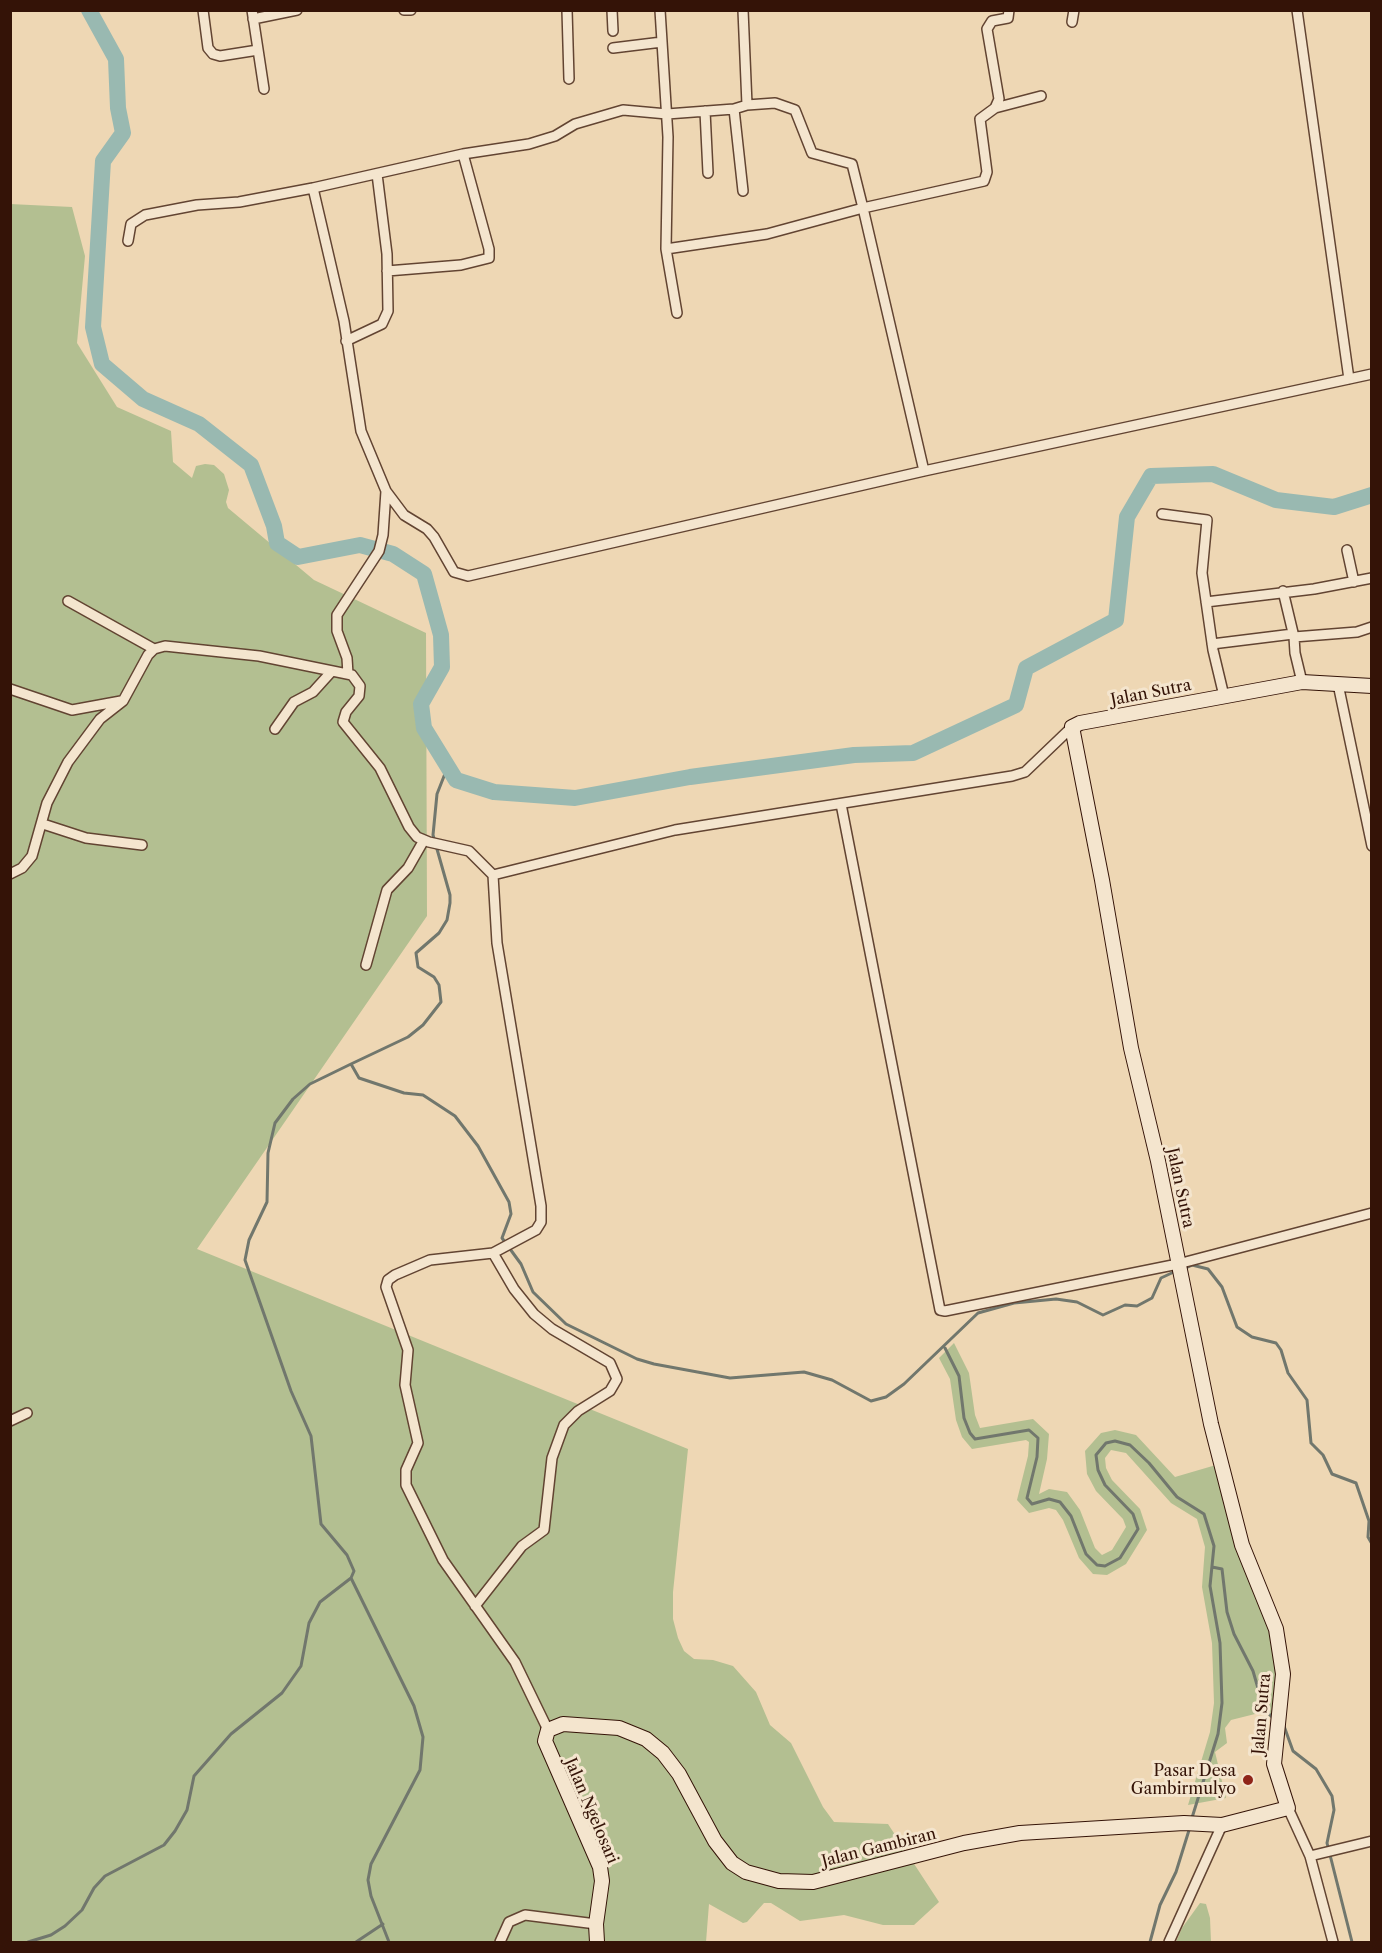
<!DOCTYPE html>
<style>
body{margin:0}
#map{position:relative;width:1382px;height:1953px;overflow:hidden;background:#eed7b4;font-family:"Libre Caslon Text",serif}
canvas{display:block}
.frame{position:absolute;inset:0;border:12px solid #341307;pointer-events:none}
</style>
<div id="map">
<canvas width="1382" height="1953"></canvas>
<div class="frame"></div>
</div>
<script>
const context = document.querySelector('canvas').getContext('2d');
context.lineJoin = 'round';
function paint(path, color) {
  context.fillStyle = color;
  context.fill(path, 'evenodd');
}
function shape(rows) {
  const path = new Path2D();
  for (const r of rows) {
    path.moveTo(r[0], r[1]);
    for (let i = 2; i < r.length; i += 2) path.lineTo(r[i], r[i + 1]);
  }
  return path;
}
function strokePath(path, color, width, dash) {
  context.strokeStyle = color;
  context.lineWidth = width;
  context.lineCap = dash ? 'butt' : 'round';
  context.setLineDash(dash || []);
  context.stroke(path);
}
function label(font, color, halo, rows, align = 'center') {
  context.font = font + ' "Libre Caslon Text",serif';
  context.lineWidth = 6;
  context.setLineDash([]);
  context.textBaseline = 'middle';
  context.strokeStyle = halo;
  context.fillStyle = color;
  for (const [text, x, y, turn = 0] of rows) {
    context.save();
    context.translate(x, y);
    context.rotate((+turn || 0) * Math.PI / 180);
    context.textAlign = isNaN(turn) ? turn : align;
    if (halo) context.strokeText(text, 0, 0);
    context.fillText(text, 0, 0);
    context.restore();
  }
}
paint(shape([
 [10,204,72,207,85,256,77,343,117,407,171,431,173,462,192,478,196,466,205,464,214,465,224,474,229,490,226,502,228,508,314,580,426,633,427,916,197,1249,688,1449,673,1592,673,1619,678,1638,684,1651,694,1659,713,1660,733,1666,756,1692,770,1725,791,1743,823,1807,834,1822,888,1824,939,1902,914,1925,883,1925,844,1915,800,1921,771,1903,764,1903,747,1922,743,1923,709,1904,706,1942,11,1942],
 [954,1343,969,1373,975,1415,980,1428,1033,1419,1049,1434,1047,1459,1039,1494,1049,1489,1067,1492,1080,1510,1095,1548,1102,1555,1112,1550,1126,1527,1123,1519,1096,1491,1087,1474,1085,1451,1101,1433,1115,1430,1136,1435,1175,1477,1216,1465,1268,1617,1279,1674,1275,1714,1255,1714,1231,1720,1225,1728,1227,1743,1215,1752,1226,1798,1188,1805,1210,1732,1214,1703,1212,1643,1202,1587,1205,1547,1197,1519,1171,1503,1126,1453,1111,1450,1105,1458,1106,1468,1112,1480,1140,1509,1147,1530,1126,1564,1107,1575,1093,1574,1079,1558,1063,1520,1056,1510,1049,1508,1029,1513,1017,1500,1028,1456,1029,1442,1026,1440,972,1449,962,1437,956,1420,950,1379,939,1358],
 [1200,1903,1206,1904,1210,1918,1211,1942,1176,1942,1182,1928]
]), '#b3bf91');
strokePath(shape([
 [448,766,437,794,433,835,450,895,450,903,447,920,439,933,416,953,418,967,434,977,439,985,441,1002,423,1025,408,1037,351,1064,359,1078,404,1093,423,1095,455,1116,478,1146,509,1202,511,1214,502,1238,521,1264,533,1292,566,1324,637,1359,654,1364,730,1378,804,1372,832,1380,871,1401,886,1397,904,1384,978,1313,1014,1303,1056,1299,1077,1302,1103,1315,1125,1305,1137,1306,1152,1298,1161,1278,1176,1271],
 [1185,1268,1192,1265,1208,1269,1222,1287,1237,1327,1252,1337,1276,1343,1281,1350,1288,1373,1307,1400,1311,1443,1323,1455,1332,1474,1356,1483,1369,1521,1368,1537,1372,1544],
 [945,1348,959,1376,964,1418,970,1433,975,1439,1029,1430,1038,1438,1037,1457,1027,1498,1032,1504,1049,1499,1060,1502,1071,1516,1086,1554,1097,1565,1105,1566,1120,1558,1138,1529,1133,1514,1105,1485,1098,1470,1096,1455,1106,1443,1115,1441,1130,1445,1149,1463,1177,1497,1204,1514,1214,1546,1210,1586,1220,1643,1222,1703,1218,1734,1191,1821],
 [1212,1567,1222,1569,1227,1612,1234,1634,1253,1671,1264,1709,1274,1719],
 [351,1578,414,1706,423,1737,420,1770,371,1864,368,1880,371,1896,389,1942],
 [1284,1726,1293,1751,1316,1769,1332,1796,1334,1810,1327,1843,1352,1942],
 [28,1942,51,1935,65,1926,82,1910,94,1888,105,1876,164,1845,175,1831,187,1810,194,1776,231,1734,282,1693,301,1666,309,1623,320,1602,351,1578,354,1571,347,1555,321,1524,311,1436,291,1391,245,1260,249,1240,267,1202,268,1153,275,1123,293,1099,310,1084,351,1064],
 [356,1942,383,1924],
 [1150,1942,1160,1905,1176,1872,1190,1827]
]), '#71776d', 3);
strokePath(shape([
 [89,10,116,59,118,108,123,133,103,161,93,327,102,364,143,399,199,424,251,465,274,526,277,543,298,557,360,545,393,554,424,574,441,635,442,667,421,704,424,728,456,780,494,792,575,798,690,777,854,755,913,753,1016,705,1026,668,1116,620,1127,517,1151,476,1213,474,1276,500,1334,507,1372,495]
]), '#99b9b1', 16);
const street = shape([
 [203,10,208,48,213,54,220,56,258,50],
 [252,10,264,89],
 [404,10,411,10],
 [567,10,569,79],
 [612,10,613,31],
 [660,10,668,137,666,249,767,234,863,208,924,471],
 [743,10,747,105],
 [1297,10,1349,379],
 [253,19,297,10],
 [1072,22,1074,10],
 [613,48,662,42],
 [995,108,1041,96],
 [734,109,743,191],
 [705,111,708,173],
 [313,188,463,154,529,144,555,136,575,124,623,110,667,114,734,109,747,105,775,103,795,110,812,153,852,164,863,208,984,181,987,172,980,119,995,108,999,99,987,29,992,21,1008,18,1009,10],
 [128,241,131,224,145,215,197,205,239,202,313,188,344,321,361,431,386,491,383,535,379,551,337,615,337,631,347,658,348,674],
 [666,249,677,313],
 [387,271,461,265,489,258,489,249,463,154],
 [346,341,382,324,388,311,387,254,377,174],
 [386,491,404,515,427,529,434,537,454,572,468,576,924,471,1372,374],
 [1162,514,1207,520,1202,573,1213,650,1224,696],
 [1347,550,1354,582],
 [1283,591,1294,637],
 [68,601,154,649],
 [1206,602,1314,589,1372,578],
 [1212,644,1293,634],
 [1302,682,1295,653,1294,637,1357,632,1372,627],
 [1338,684,1372,846],
 [10,689,72,710,121,701],
 [275,729,294,702,313,692,332,671],
 [841,804,940,1310,945,1311,1178,1264,1372,1213],
 [43,824,86,838,142,845],
 [10,874,22,868,32,856,47,803,68,762,100,719,123,701,148,655,154,649,165,646,259,656,352,675,360,686,359,696,346,712,343,722,380,768,409,827,417,837,429,842,469,851,493,875,675,830,1012,776,1025,772,1072,727],
 [493,875,497,943,541,1206,541,1222,536,1230,493,1253,430,1260,395,1275,388,1280,386,1287,408,1350,405,1385,418,1443,406,1470,406,1485,443,1560,515,1662,548,1730],
 [366,965,387,890,408,868,424,840],
 [10,1421,27,1413],
 [475,1606,522,1546,544,1530,552,1458,564,1425,578,1411,610,1391,617,1379,610,1363,552,1329,534,1314,514,1289,493,1253],
 [1288,1808,1310,1856,1333,1942],
 [1310,1856,1372,1841],
 [500,1942,509,1922,525,1915,596,1924],
 [1169,1942,1222,1825]
]);
const secondary = shape([
 [597,1942,596,1924,602,1881,600,1867,545,1741,548,1730,563,1724,619,1728,646,1739,663,1753,679,1774,715,1841,732,1863,746,1872,779,1881,813,1882,964,1843,1020,1833,1184,1823,1222,1825,1288,1808,1274,1764,1283,1674,1276,1629,1242,1545,1211,1424,1158,1161,1131,1048,1102,880,1072,727,1080,723,1302,682,1372,686]
]);
strokePath(street, '#624432', 12);
strokePath(secondary, '#341307', 16);
strokePath(street, '#f4e5ce', 9);
strokePath(secondary, '#f4e5ce', 14);
for (const [x, y, r, color] of [
 [1248,1780,6,"#8f2418"]
]) {
  const dot = new Path2D();
  dot.arc(x, y, r, 0, 2 * Math.PI);
  context.fillStyle = color;
  context.fill(dot);
  strokePath(dot, '#f4e5ce', 2);
}
label('16px', '#341307', '#f4e5ce', [
 ["Jalan Sutra",1151,693,-11],
 ["Jalan Sutra",1180,1188,78],
 ["Jalan Sutra",1262,1714,-85],
 ["Jalan Ngelosari",591,1811,67],
 ["Jalan Gambiran",879,1848,-14]
]);
label('16px', '#341307', '#f4e5ce', [
 ["Pasar Desa",1236,1771],
 ["Gambirmulyo",1236,1789]
], 'right');
</script>
